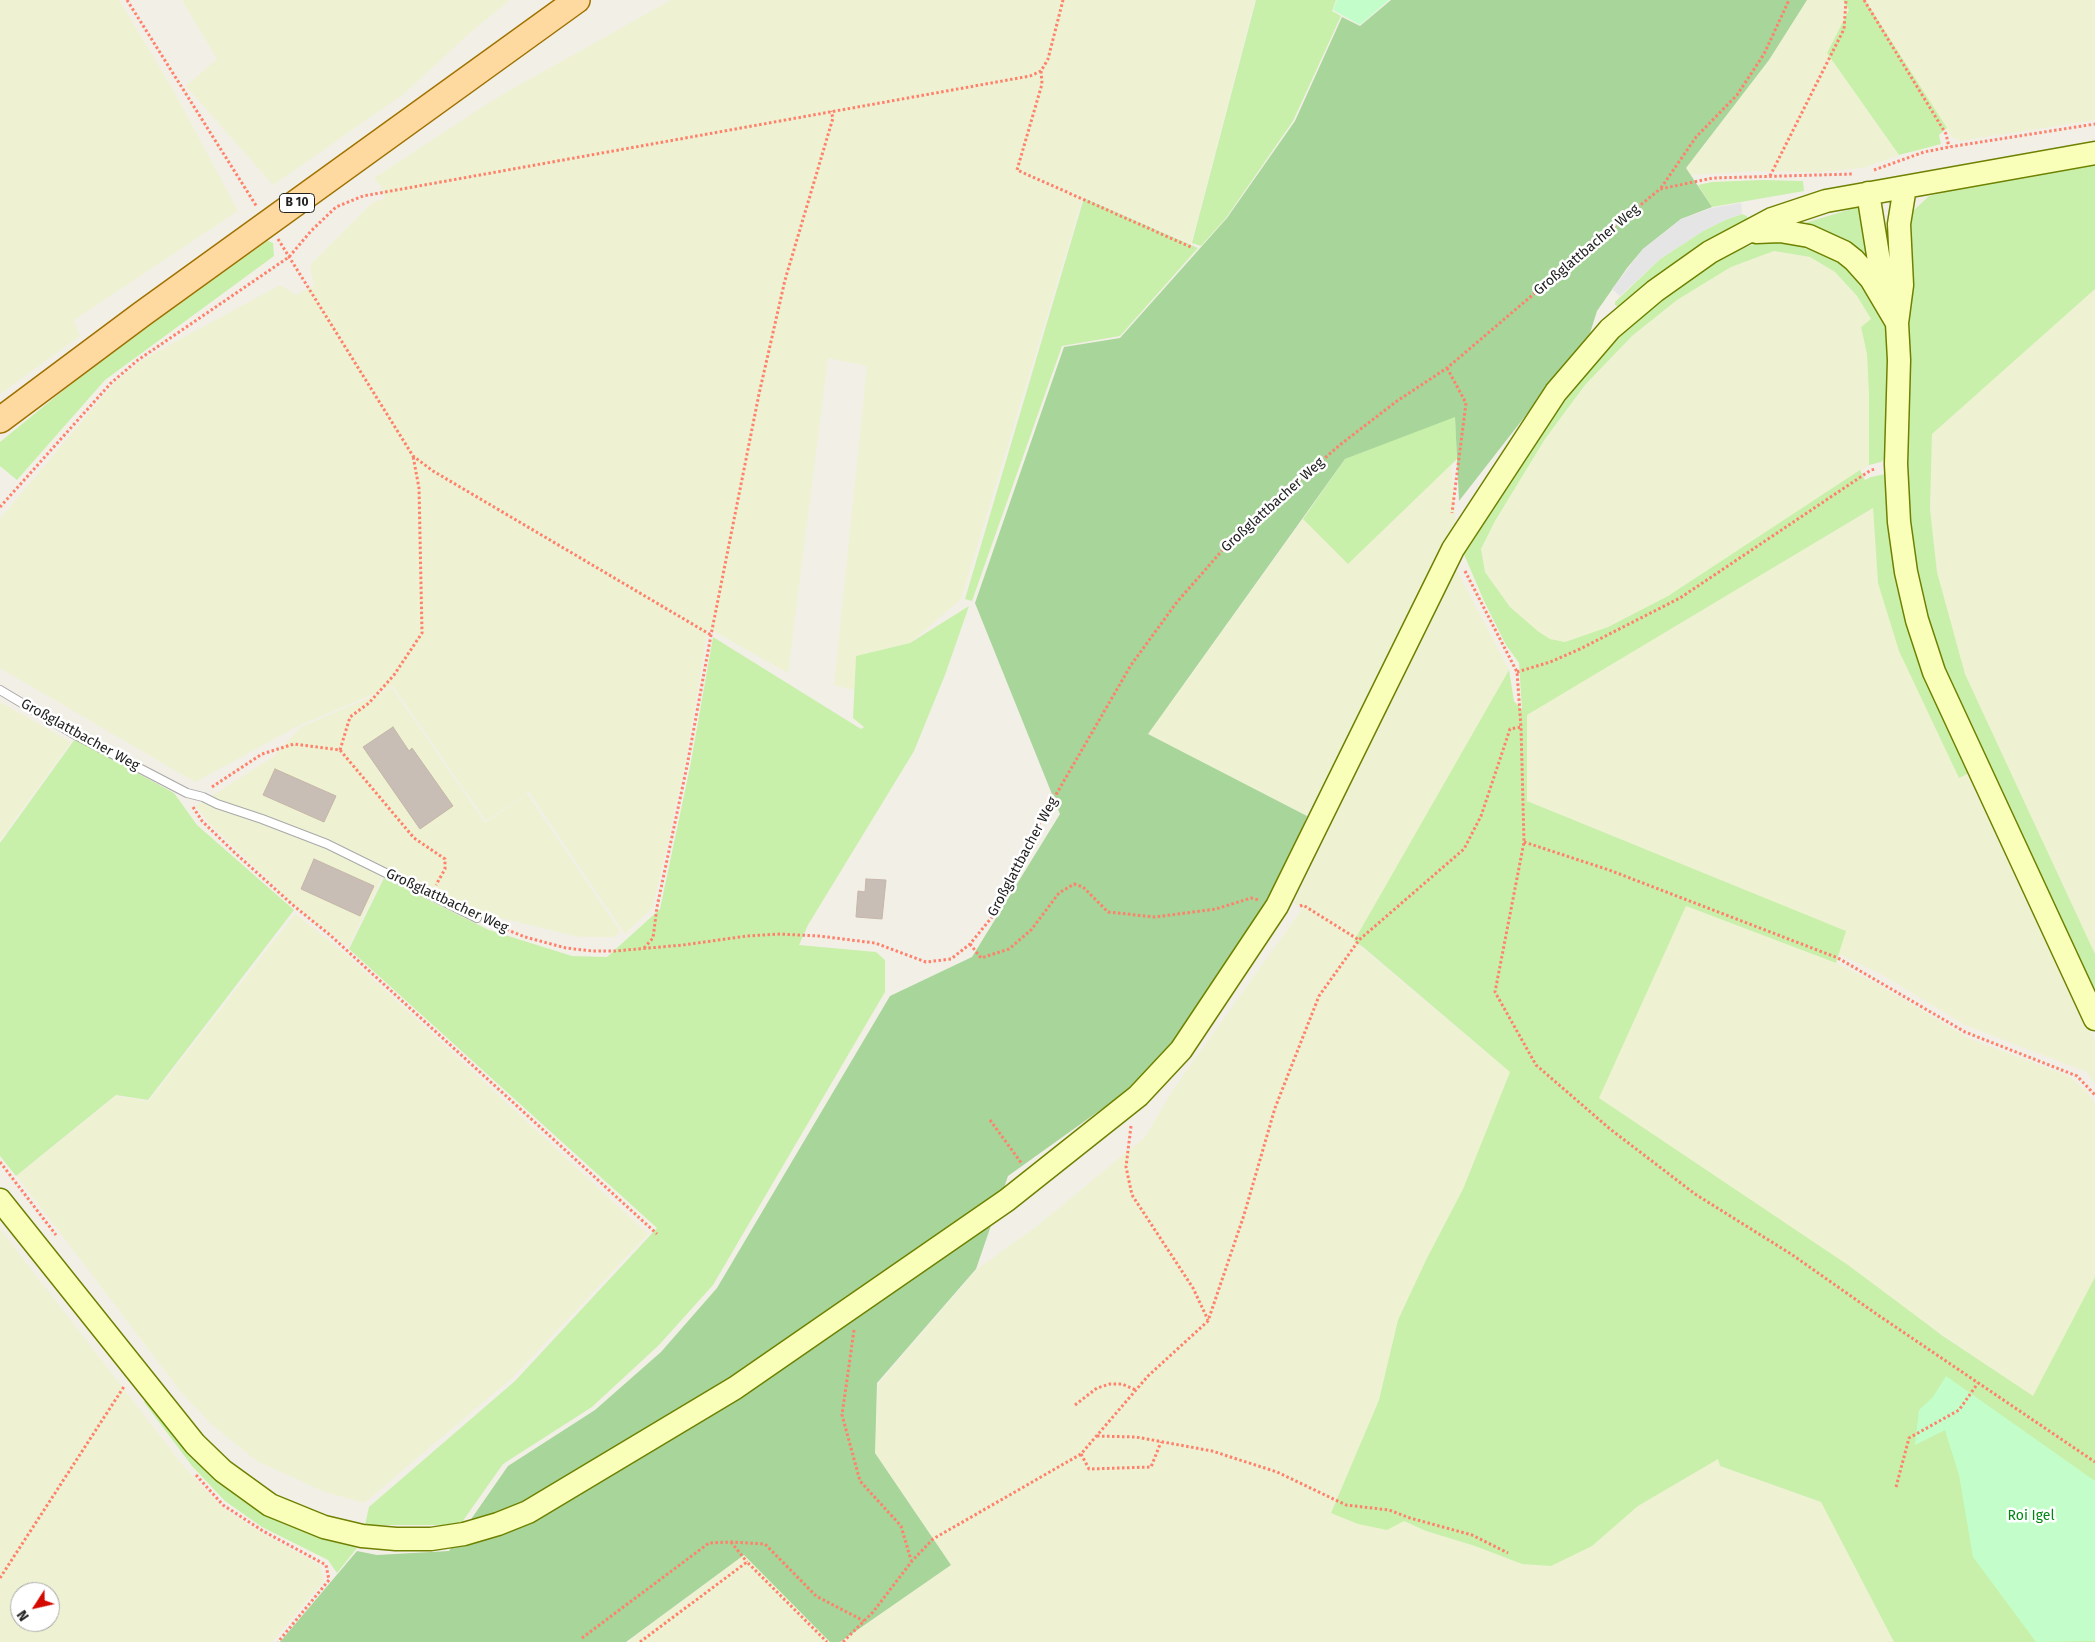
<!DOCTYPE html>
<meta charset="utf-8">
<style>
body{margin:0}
#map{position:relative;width:2095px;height:1642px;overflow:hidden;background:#f2efe7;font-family:"Fira Sans",sans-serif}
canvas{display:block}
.north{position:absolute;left:10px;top:1582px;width:50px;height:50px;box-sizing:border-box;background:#fff;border:1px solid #a6a6a6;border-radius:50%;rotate:235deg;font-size:14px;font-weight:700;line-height:20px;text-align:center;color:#212121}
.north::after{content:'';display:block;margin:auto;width:18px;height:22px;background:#d30900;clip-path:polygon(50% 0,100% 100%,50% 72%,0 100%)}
</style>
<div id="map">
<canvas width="2095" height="1642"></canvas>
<div class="north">N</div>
</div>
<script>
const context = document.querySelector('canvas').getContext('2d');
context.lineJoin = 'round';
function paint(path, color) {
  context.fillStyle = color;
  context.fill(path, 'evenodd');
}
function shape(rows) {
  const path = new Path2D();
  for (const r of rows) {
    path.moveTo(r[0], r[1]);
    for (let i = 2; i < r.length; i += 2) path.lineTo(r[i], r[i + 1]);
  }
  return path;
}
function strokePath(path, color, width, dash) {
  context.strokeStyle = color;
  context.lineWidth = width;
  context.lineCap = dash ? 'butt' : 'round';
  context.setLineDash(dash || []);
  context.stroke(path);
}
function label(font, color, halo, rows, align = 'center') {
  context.font = font + ' "Fira Sans",sans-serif';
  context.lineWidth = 5;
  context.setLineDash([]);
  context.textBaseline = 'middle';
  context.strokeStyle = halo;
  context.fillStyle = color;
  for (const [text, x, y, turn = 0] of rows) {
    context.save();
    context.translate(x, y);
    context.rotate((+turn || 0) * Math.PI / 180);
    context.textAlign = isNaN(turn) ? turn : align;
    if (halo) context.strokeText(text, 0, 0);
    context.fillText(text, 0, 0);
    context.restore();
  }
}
paint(shape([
 [0,0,119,0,171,86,238,211,74,320,80,336,0,394],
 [182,0,510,0,472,31,405,93,273,185,186,86,217,59],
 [671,0,1255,0,1191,244,1083,197,961,599,910,643,856,656,854,690,834,685,867,366,828,358,788,673,708,628,685,765,653,907,625,934,529,792,486,821,393,686,300,725,195,782,0,668,0,519,114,383,142,360,280,285,296,295,314,286,310,265,373,202,385,199,381,186,374,178,498,97],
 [1807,0,1843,0,1849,10,1827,53,1899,155,1863,168,1818,172,1754,171,1691,175,1686,168,1769,60],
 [1865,0,2095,0,2095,120,1960,141,1952,137],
 [1774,251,1810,257,1835,272,1857,296,1871,319,1861,328,1867,354,1869,395,1869,465,1668,596,1608,627,1565,642,1550,639,1539,632,1510,607,1485,572,1481,549,1495,520,1545,439,1585,385,1632,336,1677,300,1731,267],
 [2095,289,2095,954,1965,674,1937,572,1930,509,1932,434],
 [1451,465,1456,526,1307,816,1148,734,1303,519,1348,564],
 [1873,508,1878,583,1959,778,1969,773,2095,1041,2095,1085,2087,1072,1965,1025,1879,973,1839,954,1845,931,1527,801,1526,715],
 [1455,567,1509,670,1354,941,1510,1072,1463,1189,1426,1260,1398,1320,1379,1400,1331,1513,1404,1521,1426,1531,1475,1546,1522,1564,1592,1546,1638,1506,1718,1458,1720,1466,1821,1502,1894,1642,840,1642,951,1565,875,1453,878,1384,977,1269,1037,1226,1145,1137,1173,1090,1302,909,1294,902],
 [392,688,485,823,527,794,620,931,615,937,579,937,436,902,383,875,348,947,294,905,209,823,196,806,273,757,301,727],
 [0,702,71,742,0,840],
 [1686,906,1836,963,1872,981,1970,1039,2069,1076,2086,1091,2095,1104,2095,1277,2033,1397,1598,1098],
 [295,914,347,955,648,1234,512,1378,364,1503,325,1492,257,1461,212,1425,181,1392,17,1176,116,1096,149,1101],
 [0,1229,185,1468,221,1506,250,1526,320,1565,324,1581,272,1642,0,1642],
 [20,1592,50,1592,50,1622,20,1622],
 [744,1555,830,1642,627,1642]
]), '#eef2d2');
paint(shape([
 [1256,0,1336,0,1332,11,1341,16,1293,121,1226,218,1201,246,1192,243],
 [1843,0,1865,0,1947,128,1939,135,1941,144,1899,155,1827,53,1849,10],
 [2095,165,2095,289,1932,434,1930,509,1937,572,1965,674,2095,954,2095,998,1972,736,1924,619,1914,571,1905,482,1909,324,1907,230,1914,210,1929,196,1956,189],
 [1761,180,1803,181,1804,191,1712,207,1698,185,1712,182],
 [1084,198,1198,248,1120,336,1062,346,972,601,965,599],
 [1858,207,1868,261,1798,225],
 [1742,214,1747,216,1747,220,1619,307,1615,305,1615,302,1660,259,1703,231,1725,220],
 [264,239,273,243,274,256,105,380,17,480,0,466,0,442,103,358],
 [1781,240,1808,244,1837,256,1863,279,1886,323,1891,358,1889,455,1881,462,1869,465,1869,395,1867,354,1861,327,1871,319,1857,296,1835,272,1810,257,1774,251,1731,267,1677,300,1632,336,1585,385,1545,439,1495,521,1481,549,1485,572,1510,607,1539,632,1550,639,1565,642,1608,627,1668,596,1860,470,1865,480,1871,477,1890,473,1890,518,1969,773,1959,778,1899,651,1878,583,1873,508,1527,715,1527,801,1846,931,1836,963,1686,906,1599,1098,1848,1265,1943,1336,2033,1396,2095,1277,2095,1642,1894,1642,1821,1502,1720,1466,1718,1459,1638,1506,1592,1546,1551,1566,1522,1564,1475,1546,1426,1531,1404,1521,1387,1530,1358,1524,1331,1513,1379,1400,1398,1320,1426,1260,1463,1189,1510,1072,1363,947,1354,941,1509,670,1514,701,1522,710,1519,663,1506,645,1484,601,1463,552,1538,432,1611,341,1691,276,1727,255,1754,244],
 [1455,416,1457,459,1348,564,1303,519,1345,459],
 [969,606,945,675,914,751,808,925,799,945,876,952,885,960,885,992,713,1285,659,1345,592,1407,503,1464,460,1525,365,1525,369,1507,515,1381,657,1228,349,949,384,878,489,930,572,956,607,957,660,909,690,767,713,637,861,729,864,727,853,718,856,656,910,643],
 [75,739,174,793,197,825,294,910,148,1100,116,1095,16,1176,0,1156,0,843],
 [148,1398,225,1485,247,1503,281,1523,317,1537,357,1548,337,1573,328,1560,262,1527,225,1501,192,1466,144,1402]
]), '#c9f0aa');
paint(shape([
 [1391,0,1807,0,1769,60,1686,168,1712,207,1681,219,1643,249,1627,268,1597,311,1590,333,1459,501,1455,417,1345,459,1148,734,1307,816,1275,896,1173,1041,1131,1088,1008,1176,976,1269,877,1383,875,1453,951,1565,840,1642,830,1642,744,1555,626,1642,280,1642,357,1551,377,1555,449,1551,508,1466,595,1410,661,1352,717,1288,890,996,972,957,1060,814,975,603,1064,347,1120,338,1227,218,1295,121,1342,17,1360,26]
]), '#a8d599');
paint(shape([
 [1337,0,1389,0,1360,25,1333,10],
 [1946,1376,2095,1481,2095,1641,2036,1642,1973,1557,1959,1475,1945,1430,1915,1445,1919,1410,1933,1397]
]), '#c3feca');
paint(shape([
 [1741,203,1742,214,1725,220,1703,231,1660,259,1620,296,1612,289,1643,249,1681,219,1712,208]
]), '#e5e5e5');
const building = shape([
 [393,727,409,751,412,748,453,806,420,829,363,747,393,727],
 [275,769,336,796,324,822,263,795,275,769],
 [314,859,374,886,360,916,301,889,314,859],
 [866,879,886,880,882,919,856,917,858,891,865,892,866,879]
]);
paint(building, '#c8beb6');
strokePath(building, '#c6b6a8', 1);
const service = shape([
 [0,690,72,733,187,793,203,797,217,804,262,819,327,844,477,918]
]);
const secondary = shape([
 [1905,187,1899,224,1902,285,1897,323,1899,360,1896,464,1899,522,1906,572,1917,620,1934,672,2095,1019],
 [1868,193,1879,261,1889,296],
 [1756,232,1780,231,1809,236,1844,252,1854,260,1871,279,1897,323],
 [0,1200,195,1444,223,1471,270,1505,324,1527,362,1536,396,1539,431,1539,464,1534,498,1524,528,1512,735,1388,1007,1200,1138,1096,1181,1050,1277,906,1453,549,1556,392,1610,329,1655,291,1710,252,1772,219,1826,201,2095,153]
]);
const primary = shape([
 [0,420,142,314,577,0]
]);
strokePath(service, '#a8a8a8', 10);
strokePath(secondary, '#6e8100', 25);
strokePath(primary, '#9f7100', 28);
strokePath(shape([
 [127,0,257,207],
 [1864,0,1946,134,1949,147],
 [1041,71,1042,84,1017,170,1193,248],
 [1874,170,1924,152,1949,147,2095,124],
 [1770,176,1844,29,1846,0],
 [1661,188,1696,137,1737,95,1764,54,1789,0],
 [278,239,413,456,433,471,711,635],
 [1447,368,1466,403,1452,513],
 [0,507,111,383,138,360,289,257,311,231,336,207,363,196,1030,76,1041,71,1048,59,1063,0],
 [1465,571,1517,672,1521,727,1524,842,1495,992,1536,1065,1610,1129,1695,1194,1791,1254,1875,1313,2095,1462],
 [1517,672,1550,662,1580,649,1680,598,1871,470,1876,469],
 [340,750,350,717,369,703,394,675,422,633,419,488,413,456],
 [212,787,262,754,294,744,340,750,414,838,445,859,445,869,436,885],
 [193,807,202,821,234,852,294,906,330,935,657,1234],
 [1524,842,1609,870,1838,958,1965,1032,2077,1076,2095,1095],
 [1300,906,1303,905,1359,940],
 [488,922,525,937,566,948,592,951,615,951,683,945,747,936,780,934,819,936,875,943,926,962,951,959,970,944,992,917,1014,878,1039,824,1131,665,1177,602,1234,537,1341,444,1397,401,1447,368,1583,252,1660,189,1713,178,1853,174],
 [970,944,981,958,1009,949,1031,930,1059,893,1074,884,1083,887,1108,912,1155,917,1216,909,1251,898,1259,900],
 [644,948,653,938,657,907,687,766,711,635,759,394,785,280,833,118,831,111],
 [990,1120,1022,1164],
 [1131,1126,1126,1167,1132,1195,1193,1288,1208,1320],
 [0,1162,56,1235],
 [854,1330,842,1415,860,1481,901,1526,911,1560],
 [1075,1405,1097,1388,1110,1384,1122,1384,1136,1390],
 [1097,1436,1136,1437,1212,1451,1277,1472,1346,1505,1389,1510,1410,1518,1472,1535,1508,1553],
 [1081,1454,1089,1469,1151,1467,1161,1442],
 [196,1475,223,1505,263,1531,326,1565,329,1580,278,1642],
 [1896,1487,1909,1438,1959,1410,1978,1383],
 [731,1542,747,1562],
 [0,1578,125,1385],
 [582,1638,709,1543,731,1542,765,1544,816,1596,864,1621],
 [640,1642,747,1562,827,1642],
 [843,1642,873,1612,912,1561,933,1539,1081,1454,1148,1376,1208,1321,1244,1215,1275,1108,1319,996,1359,940,1464,849,1481,816,1510,729,1521,727]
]), '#ff816c', 3, [2.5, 2.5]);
strokePath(service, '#fff', 8);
strokePath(secondary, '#f9ffb9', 22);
strokePath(primary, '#ffdaa0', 25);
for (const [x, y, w] of [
 [297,203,35]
]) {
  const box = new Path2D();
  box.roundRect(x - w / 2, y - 9.5, w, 19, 4);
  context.fillStyle = '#fff';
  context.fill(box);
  strokePath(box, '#212121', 1);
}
label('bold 12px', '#212121', null, [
 ["B 10",297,203]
]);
label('14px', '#212121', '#fff', [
 ["Großglattbacher Weg",1587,250,-40],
 ["Großglattbacher Weg",1273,505,-42],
 ["Großglattbacher Weg",80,735,29],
 ["Großglattbacher Weg",1023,857,-62],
 ["Großglattbacher Weg",447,901,25]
]);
label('14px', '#038713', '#fff', [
 ["Roi Igel",2031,1516]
]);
</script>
